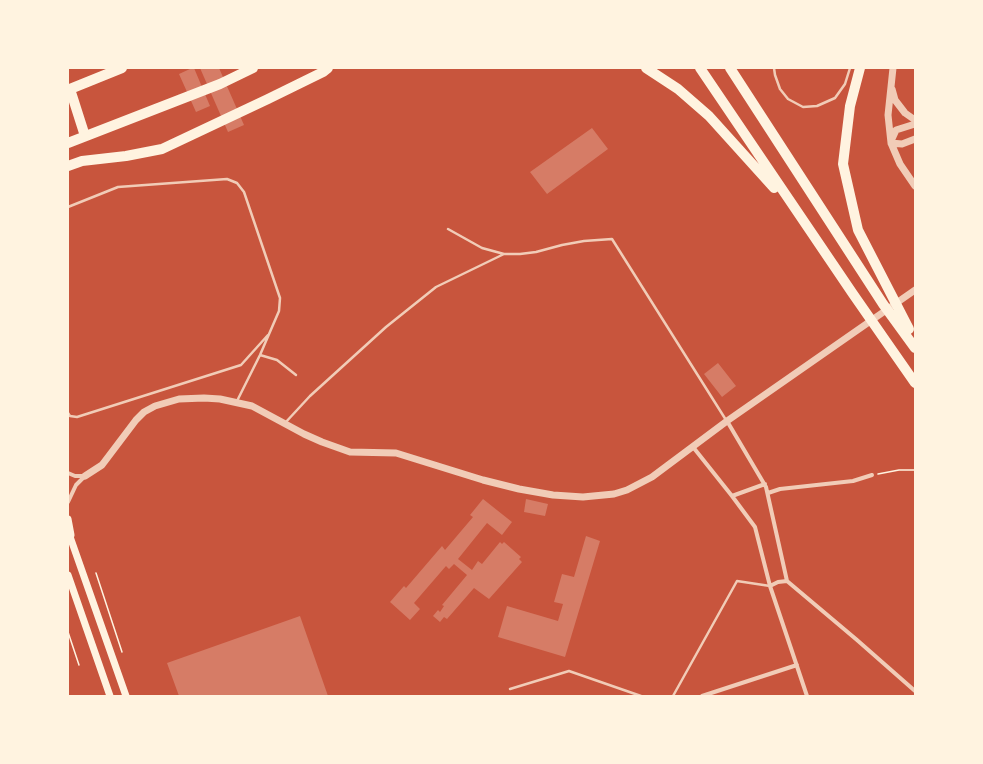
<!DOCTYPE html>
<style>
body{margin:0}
#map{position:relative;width:983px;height:764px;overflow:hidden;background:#c8553d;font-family:Commissioner,sans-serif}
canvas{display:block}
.frame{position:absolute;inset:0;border:69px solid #fff3e0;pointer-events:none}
</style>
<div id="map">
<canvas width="983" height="764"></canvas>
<div class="frame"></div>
</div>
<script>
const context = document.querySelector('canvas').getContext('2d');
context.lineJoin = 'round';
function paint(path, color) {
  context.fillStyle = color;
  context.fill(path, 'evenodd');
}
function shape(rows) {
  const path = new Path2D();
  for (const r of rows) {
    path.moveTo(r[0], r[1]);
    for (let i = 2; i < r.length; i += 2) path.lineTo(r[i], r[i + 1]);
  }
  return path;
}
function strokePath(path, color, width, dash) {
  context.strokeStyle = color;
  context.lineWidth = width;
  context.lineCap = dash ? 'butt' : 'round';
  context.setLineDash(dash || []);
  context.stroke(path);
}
paint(shape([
 [192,68,194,68,210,106,196,112,179,74],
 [200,68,219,68,244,125,228,132],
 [592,128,608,149,547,194,530,172],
 [718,363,736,386,722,397,704,374],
 [483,499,512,522,502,535,487,523,458,559,472,570,478,561,482,564,500,542,502,544,504,542,521,557,519,559,522,562,489,599,474,588,447,619,444,617,440,622,433,616,438,610,440,612,444,606,442,605,467,575,454,564,449,569,446,566,414,603,420,609,410,620,390,602,404,586,406,588,442,546,445,550,473,517,470,515],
 [526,499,548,504,545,516,524,512],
 [586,536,600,541,565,657,498,637,507,606,558,621,563,604,554,602,562,574,574,577],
 [300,616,328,696,179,696,167,663]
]), '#d67c66');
strokePath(shape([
 [878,474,899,470,915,470],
 [96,573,122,652],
 [68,632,79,665]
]), '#fff3e0', 1.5);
strokePath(shape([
 [774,68,775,75,780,89,788,99,803,107,817,106,835,98,845,84,850,68],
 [68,207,118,187,227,179,237,183,244,192,280,298,279,311,260,355,237,401],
 [448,229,482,248,504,254,520,254,536,252,562,245,584,241,612,239,726,420],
 [260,355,277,360,296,375],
 [68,413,70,416,77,417,241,365,268,335],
 [285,423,310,396,386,327,436,287,504,254],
 [510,689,569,671,641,696],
 [673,696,737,581,770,586]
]), '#f1ccb7', 2.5);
strokePath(shape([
 [727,421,766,487,787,581,857,640,915,691],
 [693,447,732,496,755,527,770,586,807,696],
 [68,473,75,476,85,476,76,485,68,502],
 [768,493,780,489,853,481,872,475],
 [732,496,765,484],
 [770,586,778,582,787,581],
 [702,696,797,665]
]), '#f1ccb7', 4);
strokePath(shape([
 [893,68,888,115,891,143,900,164,915,186],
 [892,89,895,100,905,113,915,120],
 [891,141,896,130,915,124],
 [891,143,902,144,915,139],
 [85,476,102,465,136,420,144,412,155,406,179,399,204,398,220,399,252,406,304,434,322,442,350,452,396,453,483,480,519,489,553,495,583,497,614,494,627,490,652,477,727,421,915,290]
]), '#f1ccb7', 7);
strokePath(shape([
 [68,519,71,535],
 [68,531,126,696],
 [68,575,110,696]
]), '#fff3e0', 7);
strokePath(shape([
 [646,68,678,89,709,116,774,188],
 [700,68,853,294,915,383],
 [730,68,883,304,915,348],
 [860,68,850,106,843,164,858,230,909,329],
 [85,136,70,89,122,68],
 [68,143,220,84,253,68],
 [68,166,82,161,126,156,162,149,268,99,323,72,328,68]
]), '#fff3e0', 10);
</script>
